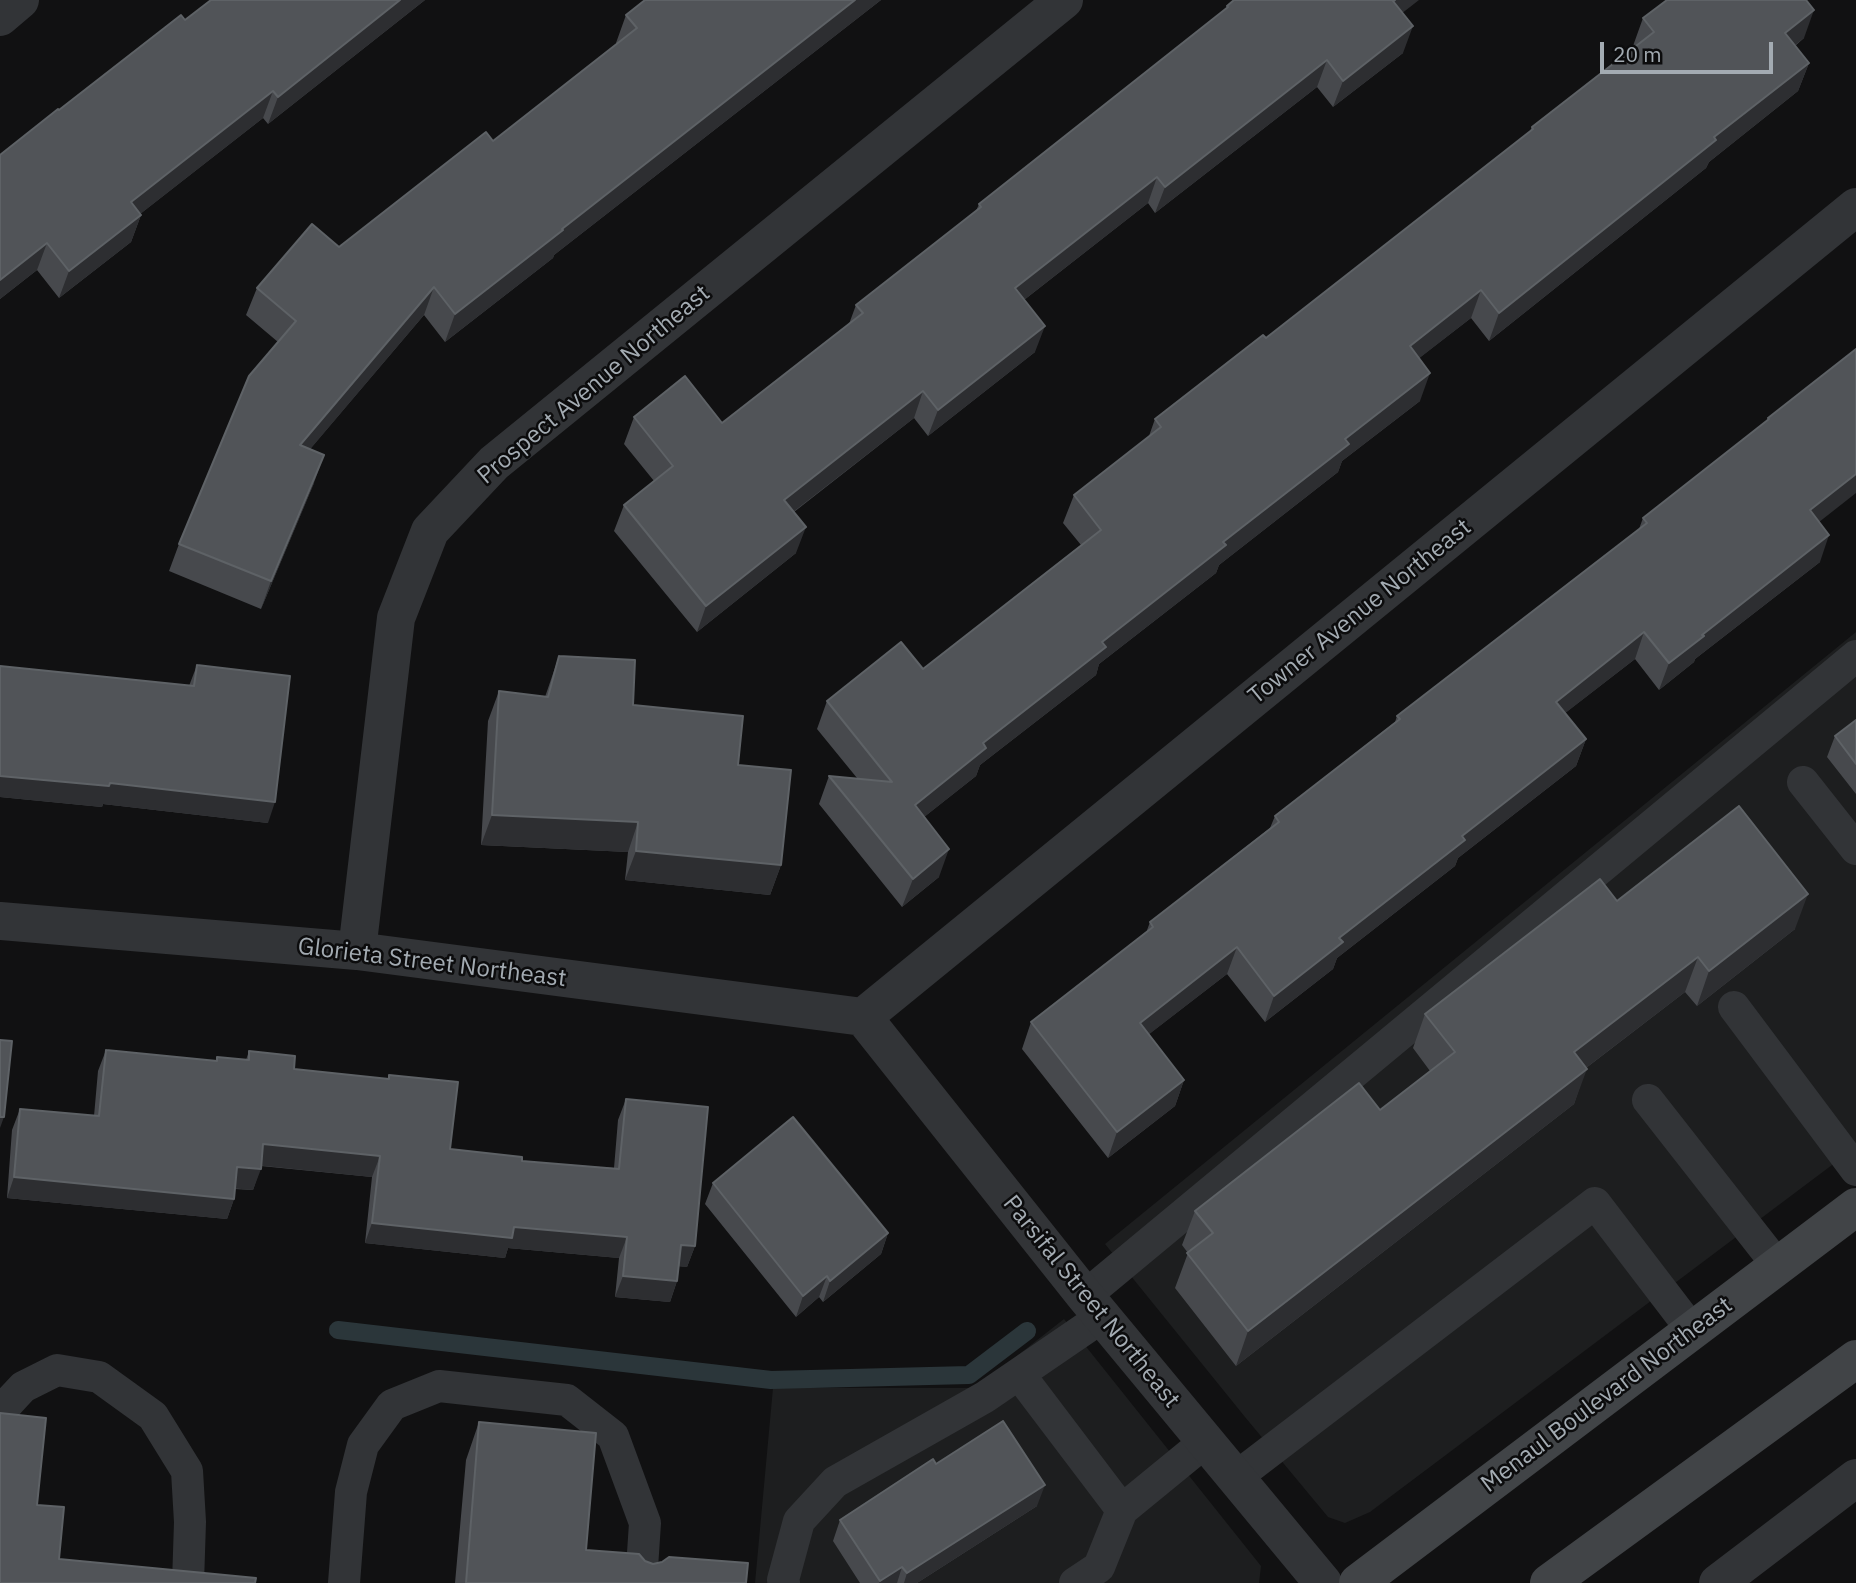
<!DOCTYPE html>
<style>
body{margin:0}
#map{position:relative;width:1856px;height:1583px;overflow:hidden;background:#111112;font-family:"IBM Plex Sans",sans-serif}
canvas{display:block}
.scale{position:absolute;left:1600px;top:42px;width:173px;height:32px;box-sizing:border-box;border:4px solid #a3abb2;border-top:0;padding-left:9px;font-size:21px;line-height:24px;white-space:nowrap;color:#a3abb2;-webkit-text-stroke:5px #0c0c0d;paint-order:stroke}
</style>
<div id="map">
<canvas width="1856" height="1583"></canvas>
<div class="scale">20 m</div>
</div>
<script>
const context = document.querySelector('canvas').getContext('2d');
context.lineJoin = 'round';
function paint(path, color) {
  context.fillStyle = color;
  context.fill(path, 'evenodd');
}
function shape(rows) {
  const path = new Path2D();
  for (const r of rows) {
    path.moveTo(r[0], r[1]);
    for (let i = 2; i < r.length; i += 2) path.lineTo(r[i], r[i + 1]);
  }
  return path;
}
function strokePath(path, color, width, dash) {
  context.strokeStyle = color;
  context.lineWidth = width;
  context.lineCap = dash ? 'butt' : 'round';
  context.setLineDash(dash || []);
  context.stroke(path);
}
function label(font, color, halo, rows, align = 'center') {
  context.font = font + ' "IBM Plex Sans",sans-serif';
  context.lineWidth = 5;
  context.setLineDash([]);
  context.textBaseline = 'middle';
  context.strokeStyle = halo;
  context.fillStyle = color;
  for (const [text, x, y, turn = 0] of rows) {
    context.save();
    context.translate(x, y);
    context.rotate((+turn || 0) * Math.PI / 180);
    context.textAlign = isNaN(turn) ? turn : align;
    if (halo) context.strokeText(text, 0, 0);
    context.fillText(text, 0, 0);
    context.restore();
  }
}
paint(shape([
 [1856,632,1856,1147,1370,1512,1345,1523,1328,1517,1245,1417,1105,1244],
 [1064,1319,1261,1566,1259,1583,755,1583,773,1388,976,1388]
]), '#1d1e1f');
strokePath(shape([
 [338,1330,771,1380,969,1375,1027,1331]
]), '#2b363a', 18);
strokePath(shape([
 [1803,782,1856,849],
 [1734,1007,1856,1170],
 [1648,1100,1778,1266],
 [1085,1296,1856,656],
 [1019,1374,1122,1510],
 [0,1412,23,1387,57,1370,99,1377,153,1416,187,1471,190,1522,188,1583],
 [1235,1478,1595,1203,1692,1330],
 [344,1583,351,1492,363,1445,392,1405,439,1386,567,1400,613,1436,645,1523,641,1583],
 [784,1583,783,1580,799,1521,835,1482,985,1397,1102,1317],
 [1075,1583,1099,1567,1122,1510,1205,1442]
]), '#323437', 32);
strokePath(shape([
 [0,17,20,0],
 [0,921,357,951,863,1017],
 [357,951,396,618,430,531,494,463,1064,0],
 [863,1017,1856,207],
 [863,1017,1085,1296,1323,1583],
 [1718,1583,1856,1478]
]), '#323437', 38);
strokePath(shape([
 [1358,1583,1856,1207],
 [1549,1583,1856,1359]
]), '#414447', 38);
paint(shape([
 [425,0,268,124,263,118,140,214,141,215,131,242,59,298,37,270,0,299,0,155,59,110,185,20],
 [645,0,881,0,554,255,553,258,445,342,424,315,310,449,314,483,261,609,169,571,179,544,278,342,246,315,257,288,339,247,493,141,617,44,616,43,626,15],
 [1227,6,1402,13,1403,53,1333,107,1317,87,1155,213,1148,203,1024,300,1035,352,928,436,914,418,794,512,796,553,697,632,614,531,624,505,654,481,624,444,634,417,722,423,849,324,856,305,976,211,979,204,1226,9],
 [1643,18,1804,38,1795,46,1809,63,1798,91,1709,162,1706,168,1489,341,1471,318,1419,358,1420,401,1342,461,1338,472,1219,565,1216,573,1099,664,1096,675,980,765,976,776,924,817,939,877,902,907,819,804,829,776,857,778,817,729,827,701,923,669,1081,545,1063,523,1074,495,1149,436,1155,419,1266,338,1530,131,1532,127,1634,48,1633,46],
 [1768,418,1819,522,1820,562,1695,659,1694,662,1659,690,1635,659,1565,713,1586,739,1576,766,1458,858,1455,866,1337,958,1333,969,1265,1022,1227,974,1149,1034,1184,1080,1175,1106,1108,1158,1022,1049,1031,1022,1146,933,1150,922,1270,828,1275,816,1395,722,1397,716,1639,529,1643,518,1766,421],
 [559,656,633,705,738,765,781,865,770,895,625,880,628,852,481,845,488,721,499,691,545,697],
 [197,665,268,823,103,804,102,807,0,797,189,686],
 [1856,720,1856,794,1827,757,1835,736],
 [1617,901,1795,929,1697,1006,1685,992,1586,1068,1574,1104,1236,1366,1175,1288,1188,1253,1182,1245,1195,1211,1380,1110,1430,1071,1413,1048,1425,1014],
 [106,1050,216,1061,217,1057,246,1060,249,1051,294,1069,388,1079,389,1075,450,1149,522,1161,614,1168,618,1120,626,1099,695,1246,687,1267,679,1266,677,1281,670,1302,615,1297,619,1258,508,1248,505,1258,365,1243,372,1177,261,1166,253,1190,235,1189,234,1199,227,1219,7,1198,12,1130,20,1109,94,1116,98,1071],
 [713,1183,888,1233,881,1254,823,1302,819,1297,796,1317,705,1204],
 [479,1422,586,1550,645,1561,653,1564,746,1583,455,1583,466,1460],
 [936,1464,1037,1506,917,1583,860,1583,833,1541,840,1520]
]), '#47494d');
paint(shape([
 [400,0,425,0,268,124,278,97],
 [855,0,881,0,554,255,553,258,445,342,455,314,562,229],
 [1395,0,1419,0,1383,28,1393,1],
 [1814,10,1804,38,1775,61,1785,33],
 [1413,26,1403,53,1333,107,1343,81],
 [1327,60,1317,87,1155,213,1165,187],
 [1809,63,1798,91,1709,162,1706,168,1489,341,1499,313,1714,137],
 [273,91,263,118,121,229,131,202],
 [1157,177,1148,203,1006,314,1015,288],
 [141,215,131,242,59,298,69,271],
 [47,243,37,270,0,299,0,280],
 [434,287,424,315,290,473,300,445],
 [1481,290,1471,318,1399,374,1410,346],
 [1045,326,1035,352,928,436,938,410],
 [1430,373,1420,401,1342,461,1338,472,1219,565,1216,573,1099,664,1096,675,980,765,976,776,904,833,915,805,983,743,1345,439],
 [923,391,914,418,775,526,784,500],
 [324,455,314,483,261,609,271,581],
 [1856,474,1856,493,1800,537,1810,510],
 [806,527,796,553,697,632,706,606],
 [1829,535,1820,562,1695,659,1694,662,1659,690,1669,663,1702,635],
 [1644,632,1635,659,1546,728,1556,702],
 [1586,739,1576,766,1458,858,1455,866,1337,958,1333,969,1265,1022,1274,996,1339,938,1462,836],
 [0,776,110,783,275,802,268,823,103,804,102,807,0,797],
 [492,815,638,822,628,852,481,845],
 [949,849,939,877,902,907,913,879],
 [636,851,781,865,770,895,625,880],
 [1808,894,1795,929,1697,1006,1709,971],
 [1237,947,1227,974,1130,1049,1140,1023],
 [1698,957,1685,992,1561,1087,1574,1052],
 [1587,1069,1574,1104,1236,1366,1248,1331],
 [1184,1080,1175,1106,1108,1158,1117,1132],
 [0,1117,4,1117,0,1128],
 [263,1144,380,1156,372,1177,255,1165],
 [237,1167,261,1169,253,1190,230,1188],
 [14,1177,234,1199,227,1219,7,1198],
 [372,1223,514,1227,627,1237,619,1258,508,1248,505,1258,365,1243],
 [888,1233,881,1254,823,1302,830,1281],
 [681,1245,695,1246,687,1267,673,1266],
 [623,1276,677,1281,670,1302,615,1297],
 [827,1276,819,1297,796,1317,803,1296],
 [1045,1485,1037,1506,917,1583,904,1583,907,1573],
 [902,1567,897,1583,879,1583,880,1581]
]), '#2d2e31');
const building = shape([
 [211,0,400,0,278,97,273,91,131,202,141,215,69,271,47,243,0,280,0,155,58,109,59,110,181,15,185,20,211,0],
 [645,0,855,0,562,229,563,230,455,314,434,287,300,445,324,455,271,581,179,544,249,376,296,321,257,288,312,224,339,247,486,132,493,141,637,28,626,15,645,0],
 [1234,0,1395,0,1393,1,1413,26,1343,81,1327,60,1165,187,1157,177,1015,288,1045,326,938,410,923,391,784,500,806,527,706,606,624,505,673,466,634,417,685,376,722,423,863,313,856,305,981,207,979,204,1228,7,1227,6,1234,0],
 [1667,0,1806,0,1814,10,1785,33,1809,63,1714,137,1716,140,1499,313,1481,290,1410,346,1430,373,1345,439,1349,444,1223,542,1226,545,1102,642,1106,647,983,743,986,748,915,805,949,849,913,879,829,776,892,782,827,701,901,642,923,669,1101,530,1074,495,1161,427,1155,419,1263,335,1266,338,1533,129,1532,127,1654,32,1643,18,1667,0],
 [1856,349,1856,474,1810,510,1829,535,1702,635,1704,636,1669,663,1644,632,1556,702,1586,739,1462,836,1465,840,1339,938,1343,942,1274,996,1237,947,1140,1023,1184,1080,1117,1132,1031,1022,1153,927,1150,922,1279,822,1275,816,1400,719,1397,716,1647,523,1643,518,1769,419,1768,418,1856,349],
 [559,656,635,660,633,705,743,716,738,765,791,770,781,865,636,851,638,822,492,815,499,691,548,697,559,656],
 [197,665,290,676,275,802,110,783,109,786,0,776,0,666,194,686,197,665],
 [1856,720,1856,764,1835,736,1856,720],
 [1739,806,1808,894,1709,971,1698,957,1574,1052,1587,1069,1248,1331,1187,1253,1213,1233,1195,1211,1359,1083,1380,1110,1455,1052,1425,1014,1600,879,1617,901,1739,806],
 [0,1040,12,1041,4,1117,0,1117,0,1040],
 [106,1050,217,1061,217,1057,249,1060,249,1051,295,1056,294,1069,389,1079,389,1075,458,1082,450,1149,522,1157,522,1161,619,1169,626,1099,708,1107,695,1246,681,1245,677,1281,623,1276,627,1237,514,1227,512,1238,372,1223,380,1156,263,1144,261,1169,237,1167,234,1199,14,1177,20,1109,99,1116,106,1050],
 [793,1117,888,1233,830,1281,827,1276,803,1296,713,1183,793,1117],
 [0,1413,46,1418,37,1505,64,1507,59,1559,256,1578,255,1583,0,1583,0,1413],
 [1003,1421,1045,1485,907,1573,902,1567,880,1581,840,1520,933,1459,936,1464,1003,1421],
 [479,1422,596,1433,586,1550,639,1554,645,1561,653,1564,662,1562,669,1557,748,1563,746,1583,466,1583,479,1422]
]);
paint(building, '#515458');
strokePath(building, '#5e6266', 2);
label('24px', '#a3abb2', '#0c0c0d', [
 ["Prospect Avenue Northeast",594,385,-40],
 ["Towner Avenue Northeast",1360,612,-39],
 ["Glorieta Street Northeast",432,963,7],
 ["Parsifal Street Northeast",1091,1302,51],
 ["Menaul Boulevard Northeast",1607,1395,-37]
]);
</script>
